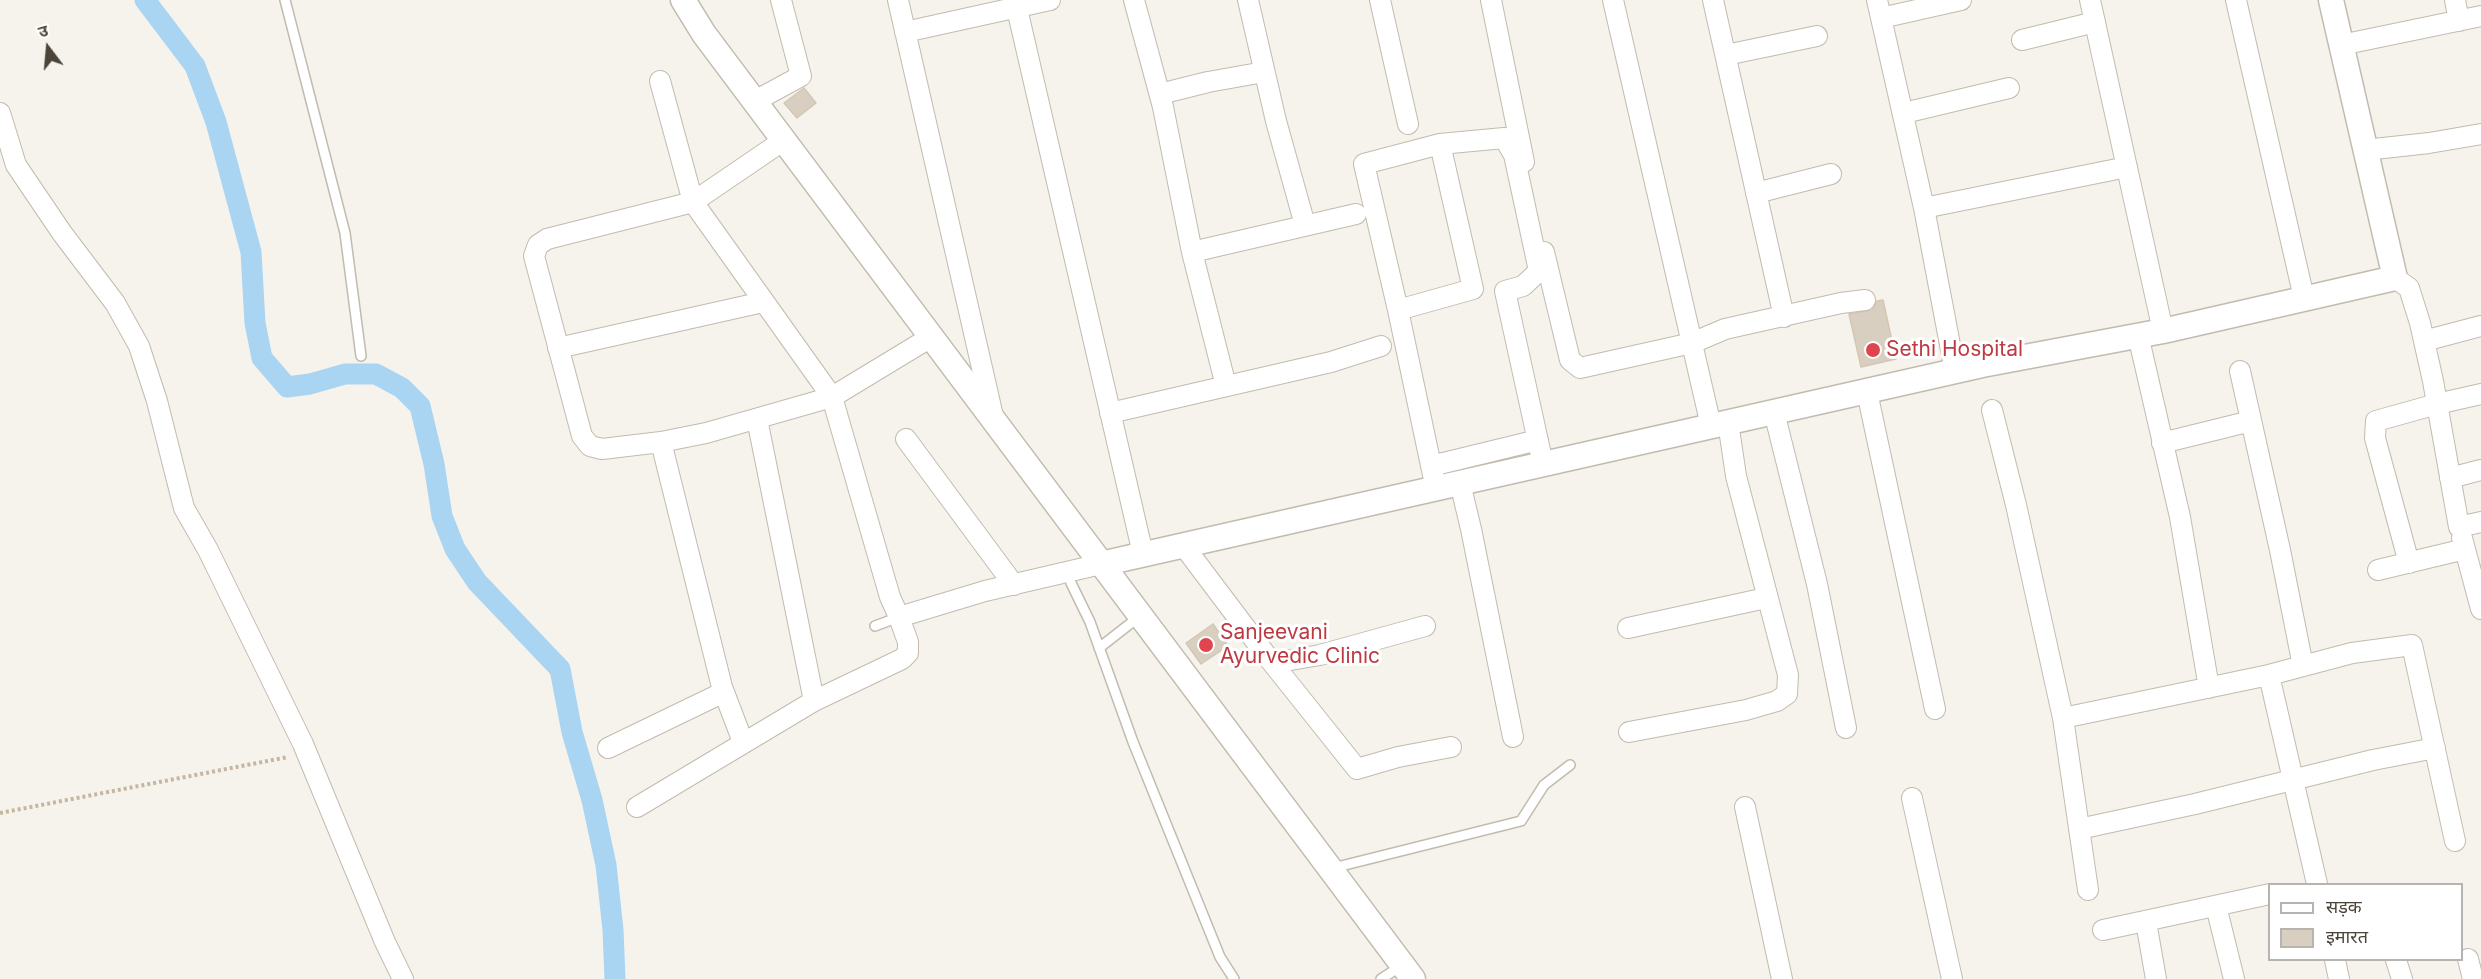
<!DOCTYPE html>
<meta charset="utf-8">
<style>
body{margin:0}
#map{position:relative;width:2481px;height:979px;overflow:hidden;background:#f6f3ec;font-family:Inter,"Noto Sans Devanagari",sans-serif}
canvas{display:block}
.legend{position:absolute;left:2268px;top:883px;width:195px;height:78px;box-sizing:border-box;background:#fff;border:2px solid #b7b4b0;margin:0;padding:8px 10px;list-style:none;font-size:18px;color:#4b4439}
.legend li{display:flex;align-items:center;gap:12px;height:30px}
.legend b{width:30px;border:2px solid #b7b4b0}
.north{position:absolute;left:18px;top:18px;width:60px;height:60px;-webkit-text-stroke:4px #fff;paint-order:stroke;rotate:344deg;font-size:16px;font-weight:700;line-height:24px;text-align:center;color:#4b4439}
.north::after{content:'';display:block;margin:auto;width:21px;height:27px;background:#4b4439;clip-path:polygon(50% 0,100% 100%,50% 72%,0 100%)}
</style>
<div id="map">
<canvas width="2481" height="979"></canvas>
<ul class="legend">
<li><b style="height:8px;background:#fff"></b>सड़क</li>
<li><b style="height:16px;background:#d8cfc1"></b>इमारत</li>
</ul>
<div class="north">उ</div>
</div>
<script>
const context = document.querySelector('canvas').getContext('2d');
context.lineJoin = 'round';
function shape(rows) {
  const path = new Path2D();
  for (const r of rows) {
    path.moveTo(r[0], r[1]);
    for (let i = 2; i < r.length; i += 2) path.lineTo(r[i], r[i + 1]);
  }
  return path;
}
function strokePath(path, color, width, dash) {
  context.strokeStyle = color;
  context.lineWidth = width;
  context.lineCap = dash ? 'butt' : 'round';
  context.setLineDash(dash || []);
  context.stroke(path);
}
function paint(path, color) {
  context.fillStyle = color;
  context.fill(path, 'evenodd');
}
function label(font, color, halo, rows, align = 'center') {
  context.font = font + ' Inter,sans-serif';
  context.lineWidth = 6;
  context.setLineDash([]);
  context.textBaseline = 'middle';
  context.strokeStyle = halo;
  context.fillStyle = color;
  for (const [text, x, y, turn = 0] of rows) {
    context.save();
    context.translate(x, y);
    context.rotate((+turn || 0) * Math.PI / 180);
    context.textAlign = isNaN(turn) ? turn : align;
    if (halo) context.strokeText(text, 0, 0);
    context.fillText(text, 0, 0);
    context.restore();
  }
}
strokePath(shape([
 [145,0,195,66,216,122,251,252,255,323,262,358,287,387,310,384,345,374,376,374,402,388,420,406,434,464,442,516,455,549,477,582,560,669,572,732,592,800,606,865,613,930,615,979]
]), '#a9d4f2', 21);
const building = shape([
 [804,88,816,103,797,118,784,103,804,88],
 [1883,300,1896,359,1861,367,1849,314,1872,310,1877,301,1883,300],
 [1213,624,1228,646,1201,664,1186,643,1213,624]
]);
paint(building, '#d8cfc1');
strokePath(building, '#d3c7b4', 1.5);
const service = shape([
 [285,0,345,233,361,356],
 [1071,583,1090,622,1133,742,1220,957,1234,979],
 [875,626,899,617],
 [1099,648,1140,616],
 [1333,868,1521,821,1544,785,1570,765],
 [1381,979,1401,966]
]);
const minor = shape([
 [898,0,993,416],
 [1015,0,1143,554],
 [1134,0,1163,107,1192,252,1226,386],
 [1248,0,1276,121,1305,225],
 [1380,0,1408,124],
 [1491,0,1524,162],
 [1613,0,1711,426],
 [1713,0,1784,317],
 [1877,0,1924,208,1955,371],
 [2090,0,2163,331],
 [2236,0,2304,298],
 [2455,0,2459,21],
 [1881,18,1961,0],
 [905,32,1050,0],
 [2022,40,2095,22],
 [2341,45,2481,16],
 [1726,55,1817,36],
 [660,81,693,202,832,397,931,337],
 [1160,94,1208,82,1264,72],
 [755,101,801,76,781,0],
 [0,113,16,165,62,233,115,303,139,346,157,401,184,508,208,550,303,744,385,942,403,979],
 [1904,113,2009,88],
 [784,140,693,202,547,239,538,245,534,256,582,436,590,446,602,449,661,442,706,433,832,397,890,597,899,617,985,591,1101,564],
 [2365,150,2429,143,2481,134],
 [1756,193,1831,174],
 [1924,208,2127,167],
 [1192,252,1356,214],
 [1544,252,1570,360,1580,368,1692,343,1725,329,1841,303,1865,300],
 [2395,278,2409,288,2420,323,2433,381,2459,527,2481,522],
 [1398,310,1473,289,1440,144],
 [2138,335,2180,517,2209,688],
 [2424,341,2481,326],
 [558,348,763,302],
 [2240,371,2280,550,2303,666],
 [1867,392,1935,709],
 [1992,410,2016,505,2063,718,2088,890],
 [1774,412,1817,584,1846,728],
 [1110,413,1331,362,1381,346],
 [906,439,1014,585],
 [661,442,722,687,743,742],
 [2162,443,2251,421],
 [1431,466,1538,440],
 [2450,478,2481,470],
 [1460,483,1471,529,1513,737],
 [1436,489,1398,310,1364,164,1440,144,1504,138,1514,155,1539,271,1523,286,1505,291,1543,464],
 [2462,538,2481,609],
 [1183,545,1266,655,1357,769,1398,757,1451,747],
 [2409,563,2375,438,2376,421,2437,404,2481,394],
 [2378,570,2465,549],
 [1628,628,1766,598],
 [1273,663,1320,655,1425,626],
 [2269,675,2352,653,2412,645,2455,841],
 [814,701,902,659,908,653,908,642,899,617],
 [2063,718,2269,675,2317,884],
 [1629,732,1746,710,1777,701,1787,694,1788,675,1736,476,1728,422],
 [608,748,724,692],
 [1912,798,1952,979],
 [637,807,814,701,757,419],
 [1745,807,1782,979],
 [2079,829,2195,804,2373,760,2435,748],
 [2216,906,2234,979],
 [2146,922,2156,979],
 [2103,930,2270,894],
 [2468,959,2473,979],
 [2335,960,2339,979],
 [2396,960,2402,979]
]);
const tertiary = shape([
 [683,0,704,34,1413,979],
 [1101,564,1982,365,2163,331,2395,278,2331,0]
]);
strokePath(service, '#c2bbae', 12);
strokePath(minor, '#c2bbae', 22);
strokePath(tertiary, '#c2bbae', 27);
strokePath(shape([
 [0,813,288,757]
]), '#c4b79f', 4, [3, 3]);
strokePath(service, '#fff', 9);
strokePath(minor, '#fff', 20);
strokePath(tertiary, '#fff', 24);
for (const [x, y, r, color] of [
 [1873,350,8,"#e0444e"],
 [1206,645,8,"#e0444e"]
]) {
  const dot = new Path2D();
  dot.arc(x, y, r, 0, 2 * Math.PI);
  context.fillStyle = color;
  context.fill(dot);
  strokePath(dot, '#fff', 2);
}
label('21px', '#be3a42', '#fff', [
 ["Sethi Hospital",1886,350],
 ["Sanjeevani",1220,633],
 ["Ayurvedic Clinic",1220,657]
], 'left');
</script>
